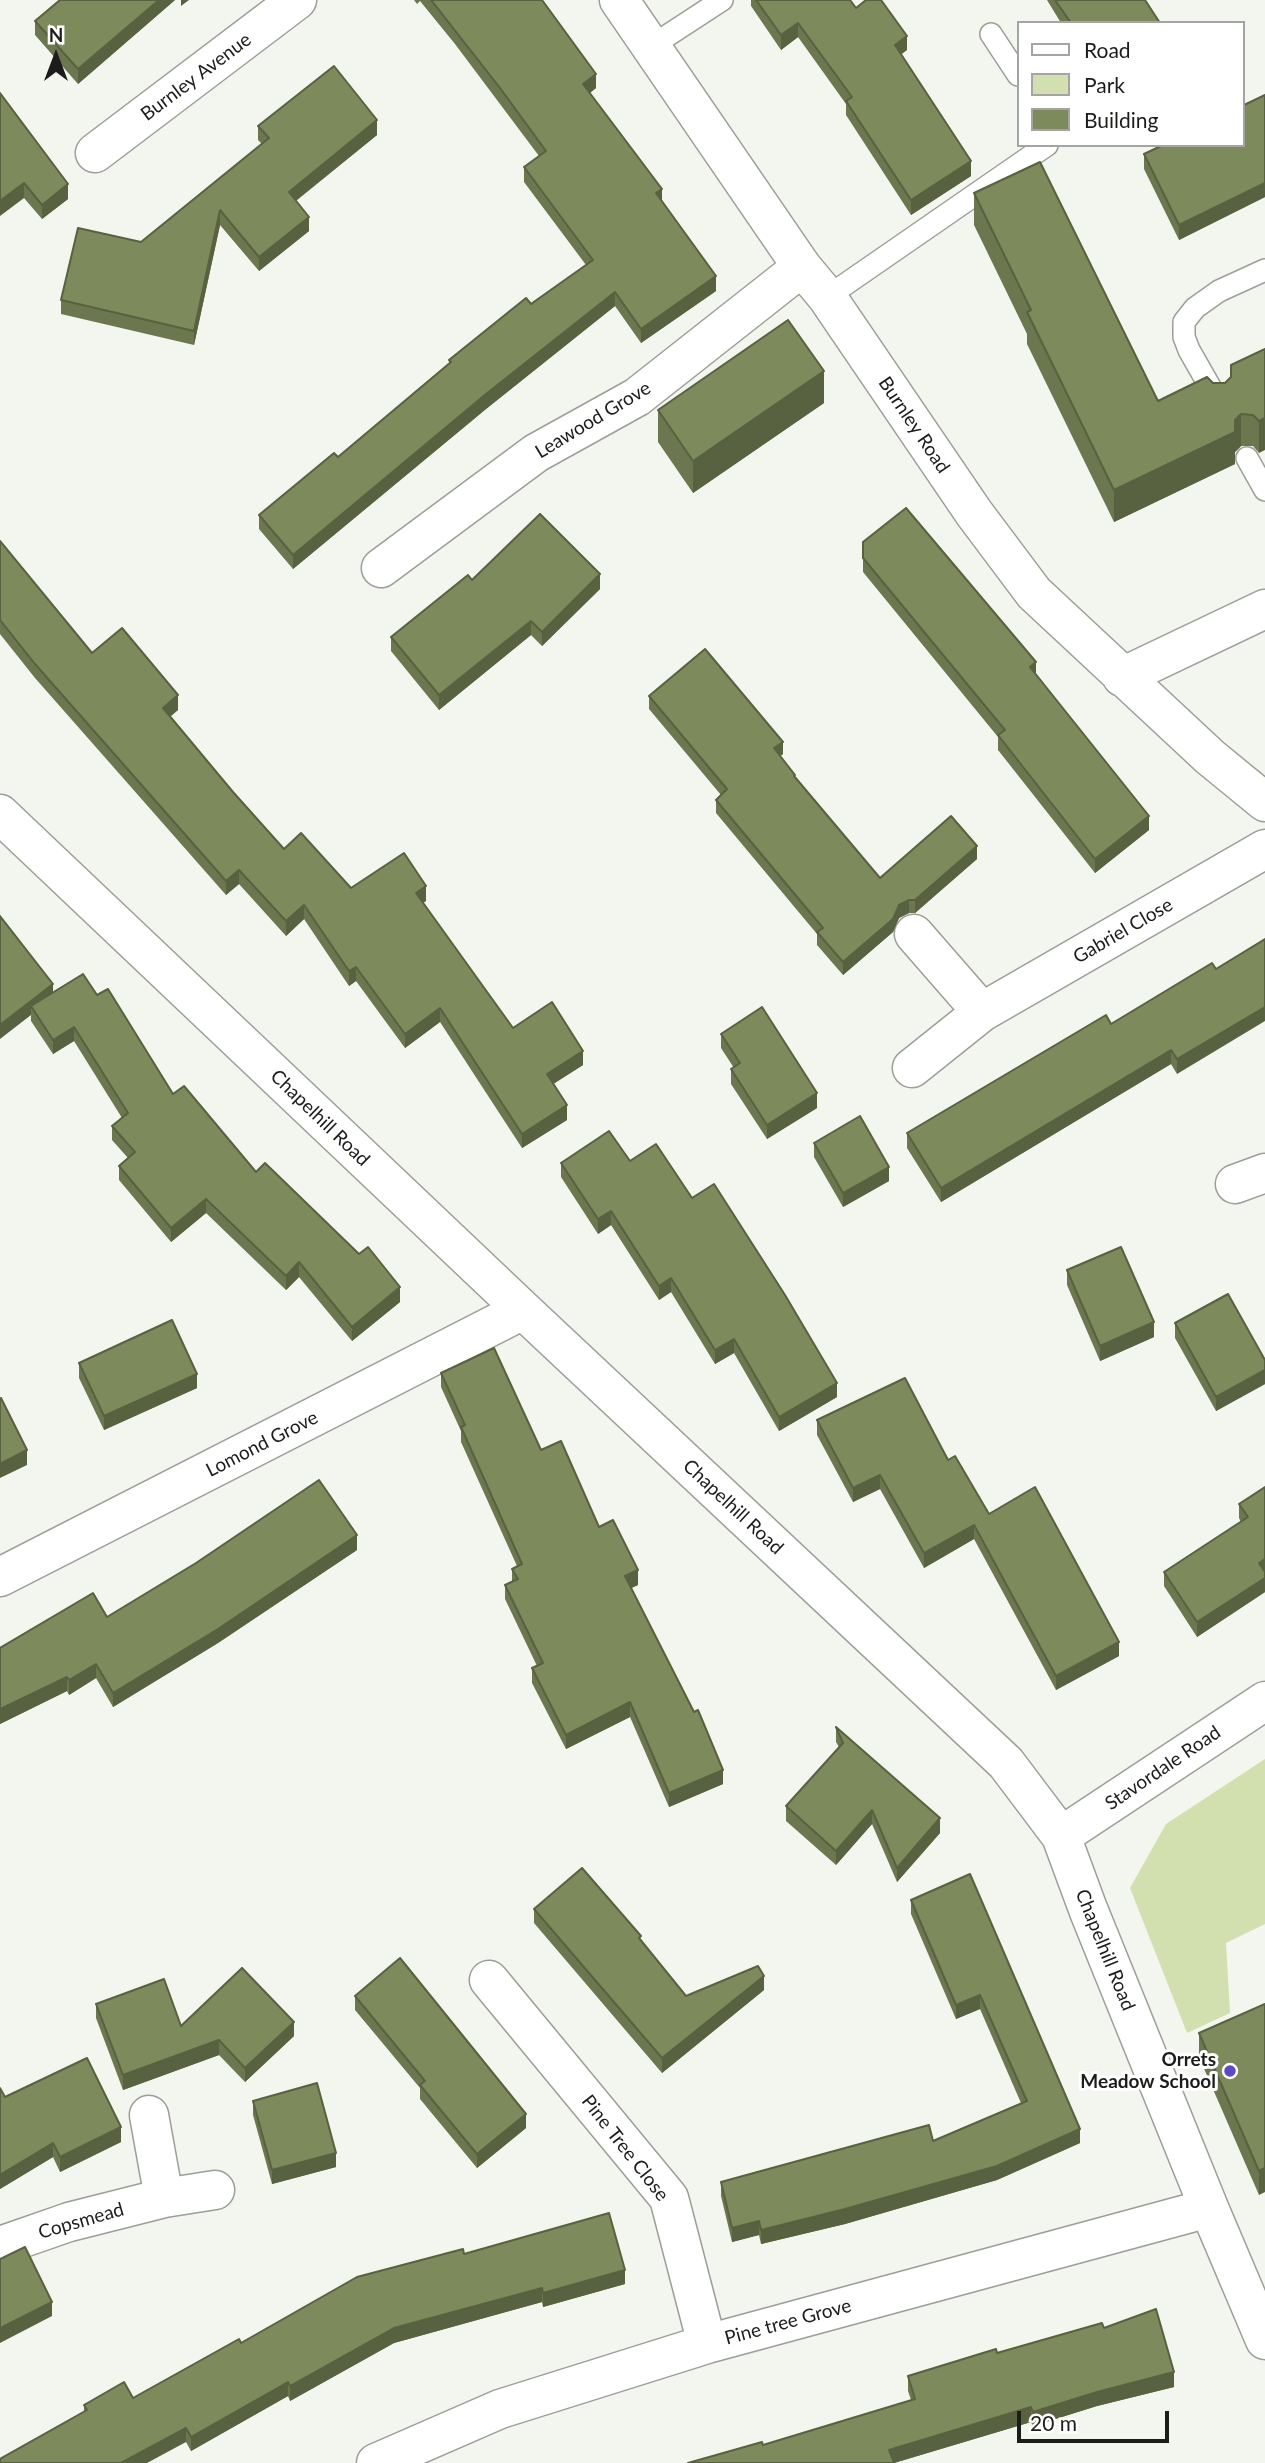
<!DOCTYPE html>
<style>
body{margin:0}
#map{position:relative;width:1265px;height:2463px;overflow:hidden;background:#f3f6ee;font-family:Lato,sans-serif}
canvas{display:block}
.legend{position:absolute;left:1017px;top:21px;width:228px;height:126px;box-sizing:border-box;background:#fff;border:2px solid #a4a5a3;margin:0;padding:9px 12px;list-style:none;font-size:21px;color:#1c1d1a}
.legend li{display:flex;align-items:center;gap:14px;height:35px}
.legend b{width:35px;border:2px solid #a4a5a3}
.north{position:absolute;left:21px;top:21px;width:70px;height:70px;-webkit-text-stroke:5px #fff;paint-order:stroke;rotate:0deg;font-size:19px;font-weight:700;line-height:28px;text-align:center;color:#1c1d1a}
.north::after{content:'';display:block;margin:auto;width:24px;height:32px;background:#1c1d1a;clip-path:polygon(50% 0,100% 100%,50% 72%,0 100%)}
.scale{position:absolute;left:1017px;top:2411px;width:152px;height:32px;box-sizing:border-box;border:4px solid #1c1d1a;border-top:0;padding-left:9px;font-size:21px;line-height:24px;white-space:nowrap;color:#1c1d1a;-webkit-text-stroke:5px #fff;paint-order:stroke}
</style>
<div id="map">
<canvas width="1265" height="2463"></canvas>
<ul class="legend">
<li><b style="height:9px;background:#fff"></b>Road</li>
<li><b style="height:19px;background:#d2e0af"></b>Park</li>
<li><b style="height:19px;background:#7d8a5c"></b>Building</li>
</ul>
<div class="north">N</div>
<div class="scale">20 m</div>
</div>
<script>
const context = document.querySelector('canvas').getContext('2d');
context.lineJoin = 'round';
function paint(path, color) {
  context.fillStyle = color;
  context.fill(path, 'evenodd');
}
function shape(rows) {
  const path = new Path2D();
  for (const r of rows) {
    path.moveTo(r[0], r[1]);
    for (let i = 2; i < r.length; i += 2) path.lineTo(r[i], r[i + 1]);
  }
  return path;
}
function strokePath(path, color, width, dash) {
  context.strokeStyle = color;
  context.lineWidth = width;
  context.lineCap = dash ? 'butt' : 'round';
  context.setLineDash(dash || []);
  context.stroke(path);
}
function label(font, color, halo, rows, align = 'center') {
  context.font = font + ' Lato,sans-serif';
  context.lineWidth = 6;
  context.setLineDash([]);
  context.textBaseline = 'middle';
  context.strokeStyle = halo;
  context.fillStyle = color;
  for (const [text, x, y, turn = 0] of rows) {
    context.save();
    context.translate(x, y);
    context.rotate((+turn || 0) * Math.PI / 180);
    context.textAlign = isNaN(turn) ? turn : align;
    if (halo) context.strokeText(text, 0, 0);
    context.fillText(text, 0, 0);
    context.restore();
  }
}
paint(shape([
 [1265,1759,1265,1924,1226,1943,1230,2013,1187,2033,1130,1888,1166,1824]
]), '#d2e0af');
const service = shape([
 [991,34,1018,75],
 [650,47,722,0],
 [827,297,1047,145],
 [1218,401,1189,350,1184,337,1184,322,1195,308,1219,291,1265,270],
 [1247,458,1265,490]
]);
const minor = shape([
 [619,0,802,267,827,297,974,513,1034,593,1210,757,1265,802],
 [95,153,297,0],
 [381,568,536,453,637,397,802,267],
 [1122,677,1265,609],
 [0,814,523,1310,1006,1763,1061,1836,1088,1909,1209,2208,1265,2340],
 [914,934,982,1012,1265,849],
 [912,1068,982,1012],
 [1235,1184,1265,1173],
 [0,1577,523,1310],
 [1061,1836,1265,1701],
 [489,1980,669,2198,707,2344],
 [149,2115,164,2198],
 [0,2246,69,2222,164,2198,215,2190],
 [376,2463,500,2409,707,2344,1209,2208]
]);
strokePath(service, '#9c9e97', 24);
strokePath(minor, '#9c9e97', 41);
strokePath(service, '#fff', 21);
strokePath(minor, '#fff', 38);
paint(shape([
 [175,0,78,84,35,35,35,21],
 [414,0,542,0,596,88,590,93,662,200,716,291,641,343,615,306,486,409,293,569,259,529,259,515,338,457,449,364,449,360,586,265,524,182,524,167,539,156,455,44,420,1,417,4],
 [751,0,850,0,856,8,907,50,901,54,971,176,911,215,846,115,846,104,798,37,781,50,751,6],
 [1047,0,1145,0,1160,23,1061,23],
 [0,93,68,199,42,219,24,198],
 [1265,95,1265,197,1179,240,1144,169,1144,154],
 [258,126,377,135,296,201,309,231,259,271,220,225,194,345,61,314,61,300,141,242,262,144,258,140],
 [974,193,1158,401,1213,383,1225,383,1265,349,1259,453,1253,446,1241,446,1235,452,1235,464,1114,522,1027,344,1027,334,974,225],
 [824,403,693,493,658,442,658,410],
 [0,541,92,653,178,710,170,717,233,792,284,849,351,888,426,901,423,903,513,1028,583,1065,553,1084,567,1120,522,1148,440,1022,405,1048,356,981,349,986,304,919,286,936,239,884,226,895,35,678,0,634],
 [863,542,1036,674,1149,830,1095,873,998,750,998,737,863,572],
 [472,580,600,589,542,646,531,635,439,710,391,651,391,637],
 [649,696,783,754,780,756,795,778,880,878,977,859,915,913,909,913,899,918,893,932,843,975,817,945,817,934,716,813,716,800,721,795,649,709],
 [0,916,53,993,97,995,173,1094,256,1172,400,1302,352,1341,299,1277,286,1290,206,1213,171,1242,119,1180,119,1166,128,1158,112,1140,112,1126,122,1118,74,1041,53,1054,31,1021,31,1015],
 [1212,963,1177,1074,1171,1064,941,1202,907,1148,907,1133,1111,1024],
 [721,1034,817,1108,767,1139,731,1084,731,1069,734,1068,721,1048],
 [814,1143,889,1181,843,1207,814,1157],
 [630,1161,692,1198,837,1397,779,1431,734,1353,715,1364,671,1292,659,1300,611,1225,598,1234,561,1177,561,1163],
 [1067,1270,1154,1337,1100,1361,1067,1285],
 [1175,1323,1265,1360,1265,1384,1216,1411,1175,1338],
 [79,1363,197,1388,104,1430,79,1378],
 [441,1373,541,1450,599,1527,638,1585,631,1588,723,1784,669,1807,630,1717,566,1749,532,1683,532,1668,537,1666,505,1599,505,1585,512,1581,512,1569,517,1566,461,1442,461,1431,441,1387],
 [817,1420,948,1460,989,1514,1119,1656,1056,1690,974,1539,924,1568,880,1489,853,1502,817,1435],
 [1265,1487,1265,1592,1197,1637,1164,1586,1164,1572,1241,1522,1239,1518,1239,1504],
 [357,1550,218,1643,113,1707,96,1678,69,1695,67,1691,0,1724,0,1648,107,1617],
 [836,1727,940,1833,897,1882,872,1824,836,1865,786,1821,786,1806,839,1747,836,1742],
 [970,1874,1080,2143,997,2180,845,2224,761,2244,759,2235,732,2242,721,2196,721,2182,933,2141,1021,2103,980,2009,956,2019,911,1914,911,1900],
 [534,1909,641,1941,686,1996,764,1990,662,2073,534,1923],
 [355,1996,526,2128,477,2168,420,2099,420,2088,355,2010],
 [96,2004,181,2026,294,2036,245,2082,219,2055,123,2090,96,2018],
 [1265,2004,1259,2195,1199,2057,1199,2033],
 [0,2088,5,2097,121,2142,60,2172,53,2157,0,2189],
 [253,2101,336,2167,272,2184,253,2115],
 [464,2254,625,2284,543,2307,542,2302,394,2343,290,2401,288,2396,191,2451,186,2442,84,2412,84,2405,133,2398,241,2343],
 [1104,2328,1174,2387,1097,2406,1033,2426,1031,2422,894,2463,763,2445,911,2400,908,2391,908,2376,997,2353]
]), '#6c774f');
paint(shape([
 [159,0,175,0,78,84,78,69],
 [181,0,189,0,181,6],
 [798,23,798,37,781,50,781,35],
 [907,36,907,50,895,59,895,45],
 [596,74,596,88,583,98,583,84],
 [377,120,377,135,289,206,289,192],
 [971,161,971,176,911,215,911,200],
 [24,183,24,198,0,216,0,201],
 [1265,183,1265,197,1179,240,1179,225],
 [68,184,68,199,42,219,42,205],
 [662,189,662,203,656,193],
 [220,210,220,225,194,345,194,331],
 [309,217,309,231,259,271,259,257],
 [716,276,716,291,641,343,641,329],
 [615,292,615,306,486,409,293,569,293,555,486,394],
 [824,371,824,403,693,493,693,461],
 [1241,414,1241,446,1235,452,1235,464,1114,522,1114,490,1235,420],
 [1265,418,1265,450,1259,453,1259,421],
 [600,574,600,589,542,646,542,632],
 [531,621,531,635,439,710,439,695],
 [1036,662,1036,677,1030,667],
 [178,695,178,710,163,722,163,708],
 [783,742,783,754,774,761,774,748],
 [1149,816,1149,830,1095,873,1095,859],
 [977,846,977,859,915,913,915,900],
 [239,870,239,884,226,895,226,881],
 [426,886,426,901,416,907,416,893],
 [909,900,909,913,899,918,893,932,843,975,843,962,899,905],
 [304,905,304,919,286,936,286,921],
 [356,967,356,981,349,986,349,971],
 [53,984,53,998,31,1006,31,1015,0,1039,0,1025],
 [1265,1007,1265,1021,1177,1074,1177,1059],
 [440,1008,440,1022,405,1048,405,1034],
 [74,1027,74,1041,53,1054,53,1040],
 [1171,1050,1171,1064,941,1202,941,1188],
 [583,1051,583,1065,547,1088,547,1074],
 [817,1093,817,1108,767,1139,767,1125],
 [567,1105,567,1120,522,1148,522,1134],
 [889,1167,889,1181,843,1207,843,1193],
 [206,1199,206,1213,171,1242,171,1228],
 [611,1211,611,1225,598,1234,598,1219],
 [299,1262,299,1277,286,1290,286,1276],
 [671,1278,671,1292,659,1300,659,1286],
 [400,1287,400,1302,352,1341,352,1327],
 [1154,1322,1154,1337,1100,1361,1100,1346],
 [734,1339,734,1353,715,1364,715,1350],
 [1265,1370,1265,1384,1216,1411,1216,1397],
 [197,1374,197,1388,104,1430,104,1416],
 [837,1383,837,1397,779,1431,779,1417],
 [27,1450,27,1465,0,1478,0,1464],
 [880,1475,880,1489,853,1502,853,1488],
 [974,1525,974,1539,924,1568,924,1553],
 [357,1535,357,1550,218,1643,113,1707,113,1693],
 [1265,1559,1265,1573,1259,1563],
 [638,1570,638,1585,625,1591,625,1576],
 [1265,1578,1265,1592,1197,1637,1197,1622],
 [1119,1642,1119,1656,1056,1690,1056,1676],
 [96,1664,96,1678,69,1695,69,1680],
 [67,1677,67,1691,0,1724,0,1709],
 [630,1702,630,1717,566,1749,566,1735],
 [723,1770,723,1784,669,1807,669,1793],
 [872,1810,872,1824,836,1865,836,1851],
 [940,1818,940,1833,897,1882,897,1868],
 [764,1976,764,1990,662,2073,662,2058],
 [980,1995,980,2009,956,2019,956,2005],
 [294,2022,294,2036,245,2082,245,2068],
 [219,2040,219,2055,123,2090,123,2075],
 [526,2114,526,2128,477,2168,477,2154],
 [121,2127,121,2142,60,2172,60,2157],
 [1080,2129,1080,2143,997,2180,845,2224,761,2244,761,2230],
 [53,2143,53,2157,0,2189,0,2175],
 [336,2153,336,2167,272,2184,272,2170],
 [1265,2168,1265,2192,1259,2195,1259,2171],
 [759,2221,759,2235,732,2242,732,2228],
 [625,2270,625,2284,543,2307,543,2293],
 [542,2288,542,2302,394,2343,290,2401,290,2386,394,2328],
 [52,2302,52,2316,0,2343,0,2328],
 [1174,2372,1174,2387,1097,2406,1033,2426,1033,2412,1097,2392],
 [288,2382,288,2396,191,2451,191,2437],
 [1031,2407,1031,2422,894,2463,889,2450],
 [186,2428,186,2442,147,2463,121,2463]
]), '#586140');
const building = shape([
 [60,0,159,0,78,69,35,21,60,0],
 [431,0,542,0,596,74,583,84,662,189,656,193,716,276,641,329,615,292,486,394,293,555,259,515,334,453,338,457,451,362,449,360,526,298,531,304,593,260,524,167,546,151,500,88,431,0],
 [756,0,850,0,856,8,866,0,881,0,907,36,895,45,971,161,911,200,846,101,852,97,798,23,781,35,756,0],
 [1055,0,1145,0,1160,23,1071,23,1055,0],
 [334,66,377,120,289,192,309,217,259,257,220,210,194,331,61,300,78,228,141,242,269,138,258,126,334,66],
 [0,93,68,184,42,205,24,183,0,201,0,93],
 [1265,95,1265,183,1179,225,1144,154,1163,145,1242,145,1242,106,1265,95],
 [1040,162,1158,401,1207,377,1213,383,1225,383,1231,377,1231,365,1265,349,1265,418,1259,421,1253,415,1241,414,1235,420,1235,432,1114,490,1027,312,1031,310,974,193,1040,162],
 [788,320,824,371,693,461,658,410,788,320],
 [906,508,1036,662,1030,667,1149,816,1095,859,998,735,1005,730,863,558,863,542,906,508],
 [540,514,600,574,542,632,531,621,439,695,391,637,468,575,472,580,540,514],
 [0,541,92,653,122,628,178,695,163,708,233,792,284,849,301,833,351,888,404,853,426,886,416,893,513,1028,552,1002,583,1051,547,1074,567,1105,522,1134,440,1008,405,1034,356,967,349,971,304,905,286,921,239,870,226,881,35,664,0,620,0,541],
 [705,649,783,742,774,748,795,775,794,776,880,878,951,816,977,846,915,900,909,900,899,905,893,919,843,962,817,932,823,928,716,800,727,789,649,696,705,649],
 [0,916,53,984,0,1025,0,916],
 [1265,939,1265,1007,1177,1059,1171,1050,941,1188,907,1133,1106,1015,1111,1024,1212,963,1216,969,1265,939],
 [83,974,97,995,108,989,173,1094,184,1086,256,1172,265,1163,359,1254,368,1247,400,1287,352,1327,299,1262,286,1276,206,1199,171,1228,119,1166,135,1152,112,1126,128,1113,74,1027,53,1040,31,1006,83,974],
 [762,1007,817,1093,767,1125,731,1069,740,1063,721,1034,762,1007],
 [860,1116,889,1167,843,1193,814,1143,860,1116],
 [609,1131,630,1161,656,1144,692,1198,714,1184,785,1295,837,1383,779,1417,734,1339,715,1350,671,1278,659,1286,611,1211,598,1219,561,1163,609,1131],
 [1121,1247,1154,1322,1100,1346,1067,1270,1121,1247],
 [1228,1294,1265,1360,1265,1370,1216,1397,1175,1323,1228,1294],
 [172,1320,197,1374,104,1416,79,1363,172,1320],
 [494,1348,541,1450,561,1441,599,1527,613,1520,638,1570,625,1576,694,1712,698,1710,723,1770,669,1793,630,1702,566,1735,532,1668,543,1663,505,1585,518,1579,512,1569,522,1564,461,1427,465,1425,441,1373,494,1348],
 [905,1378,948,1460,955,1456,989,1514,1035,1487,1119,1642,1056,1676,974,1525,924,1553,880,1475,853,1488,817,1420,905,1378],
 [1,1398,27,1450,0,1464,0,1399,1,1398],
 [319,1480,357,1535,218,1629,113,1693,96,1664,69,1680,67,1677,0,1709,0,1648,93,1593,107,1617,196,1563,319,1480],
 [1265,1487,1265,1559,1259,1563,1265,1572,1265,1578,1197,1622,1164,1572,1248,1517,1239,1504,1265,1487],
 [836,1727,940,1818,897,1868,872,1810,836,1851,786,1806,843,1743,836,1727],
 [582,1868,641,1936,639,1938,686,1996,758,1966,764,1976,662,2058,534,1909,582,1868],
 [970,1874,1080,2129,997,2166,845,2209,761,2230,759,2221,732,2228,721,2182,929,2125,933,2141,1027,2101,980,1995,956,2005,911,1900,970,1874],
 [400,1958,526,2114,477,2154,420,2085,425,2081,355,1996,400,1958],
 [242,1968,294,2022,245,2068,219,2040,123,2075,96,2004,164,1979,181,2026,242,1968],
 [1265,2004,1265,2168,1259,2171,1199,2033,1265,2004],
 [87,2058,121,2127,60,2157,53,2143,0,2175,0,2088,5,2097,87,2058],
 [317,2083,336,2153,272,2170,253,2101,317,2083],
 [609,2213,625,2270,543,2293,542,2288,394,2328,290,2386,288,2382,191,2437,186,2428,121,2463,0,2463,0,2459,87,2410,84,2405,124,2382,133,2398,239,2339,241,2343,357,2277,463,2249,464,2254,609,2213],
 [25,2247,52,2302,0,2328,0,2259,25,2247],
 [1156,2309,1174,2372,1097,2392,1033,2412,1031,2407,889,2450,894,2463,688,2463,762,2442,763,2445,915,2399,908,2376,996,2349,997,2353,1102,2323,1104,2328,1156,2309]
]);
paint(building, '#7d8a5c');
strokePath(building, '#586140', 2);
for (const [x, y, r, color] of [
 [1230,2071,7,"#5e4ac2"]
]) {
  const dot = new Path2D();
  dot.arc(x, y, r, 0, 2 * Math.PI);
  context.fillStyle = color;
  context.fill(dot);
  strokePath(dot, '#fff', 2.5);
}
label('19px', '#1c1d1a', '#fff', [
 ["Burnley Avenue",196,77,-37],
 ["Leawood Grove",593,420,-31],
 ["Burnley Road",914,425,56],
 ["Gabriel Close",1123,931,-30],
 ["Chapelhill Road",320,1118,44],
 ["Lomond Grove",262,1444,-27],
 ["Chapelhill Road",733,1507,43],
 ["Stavordale Road",1163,1768,-34],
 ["Chapelhill Road",1105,1950,68],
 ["Pine Tree Close",625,2148,52],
 ["Copsmead",81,2221,-16],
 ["Pine tree Grove",788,2322,-15]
]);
label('bold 19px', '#1c1d1a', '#fff', [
 ["Orrets",1216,2060],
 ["Meadow School",1216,2082]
], 'right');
</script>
